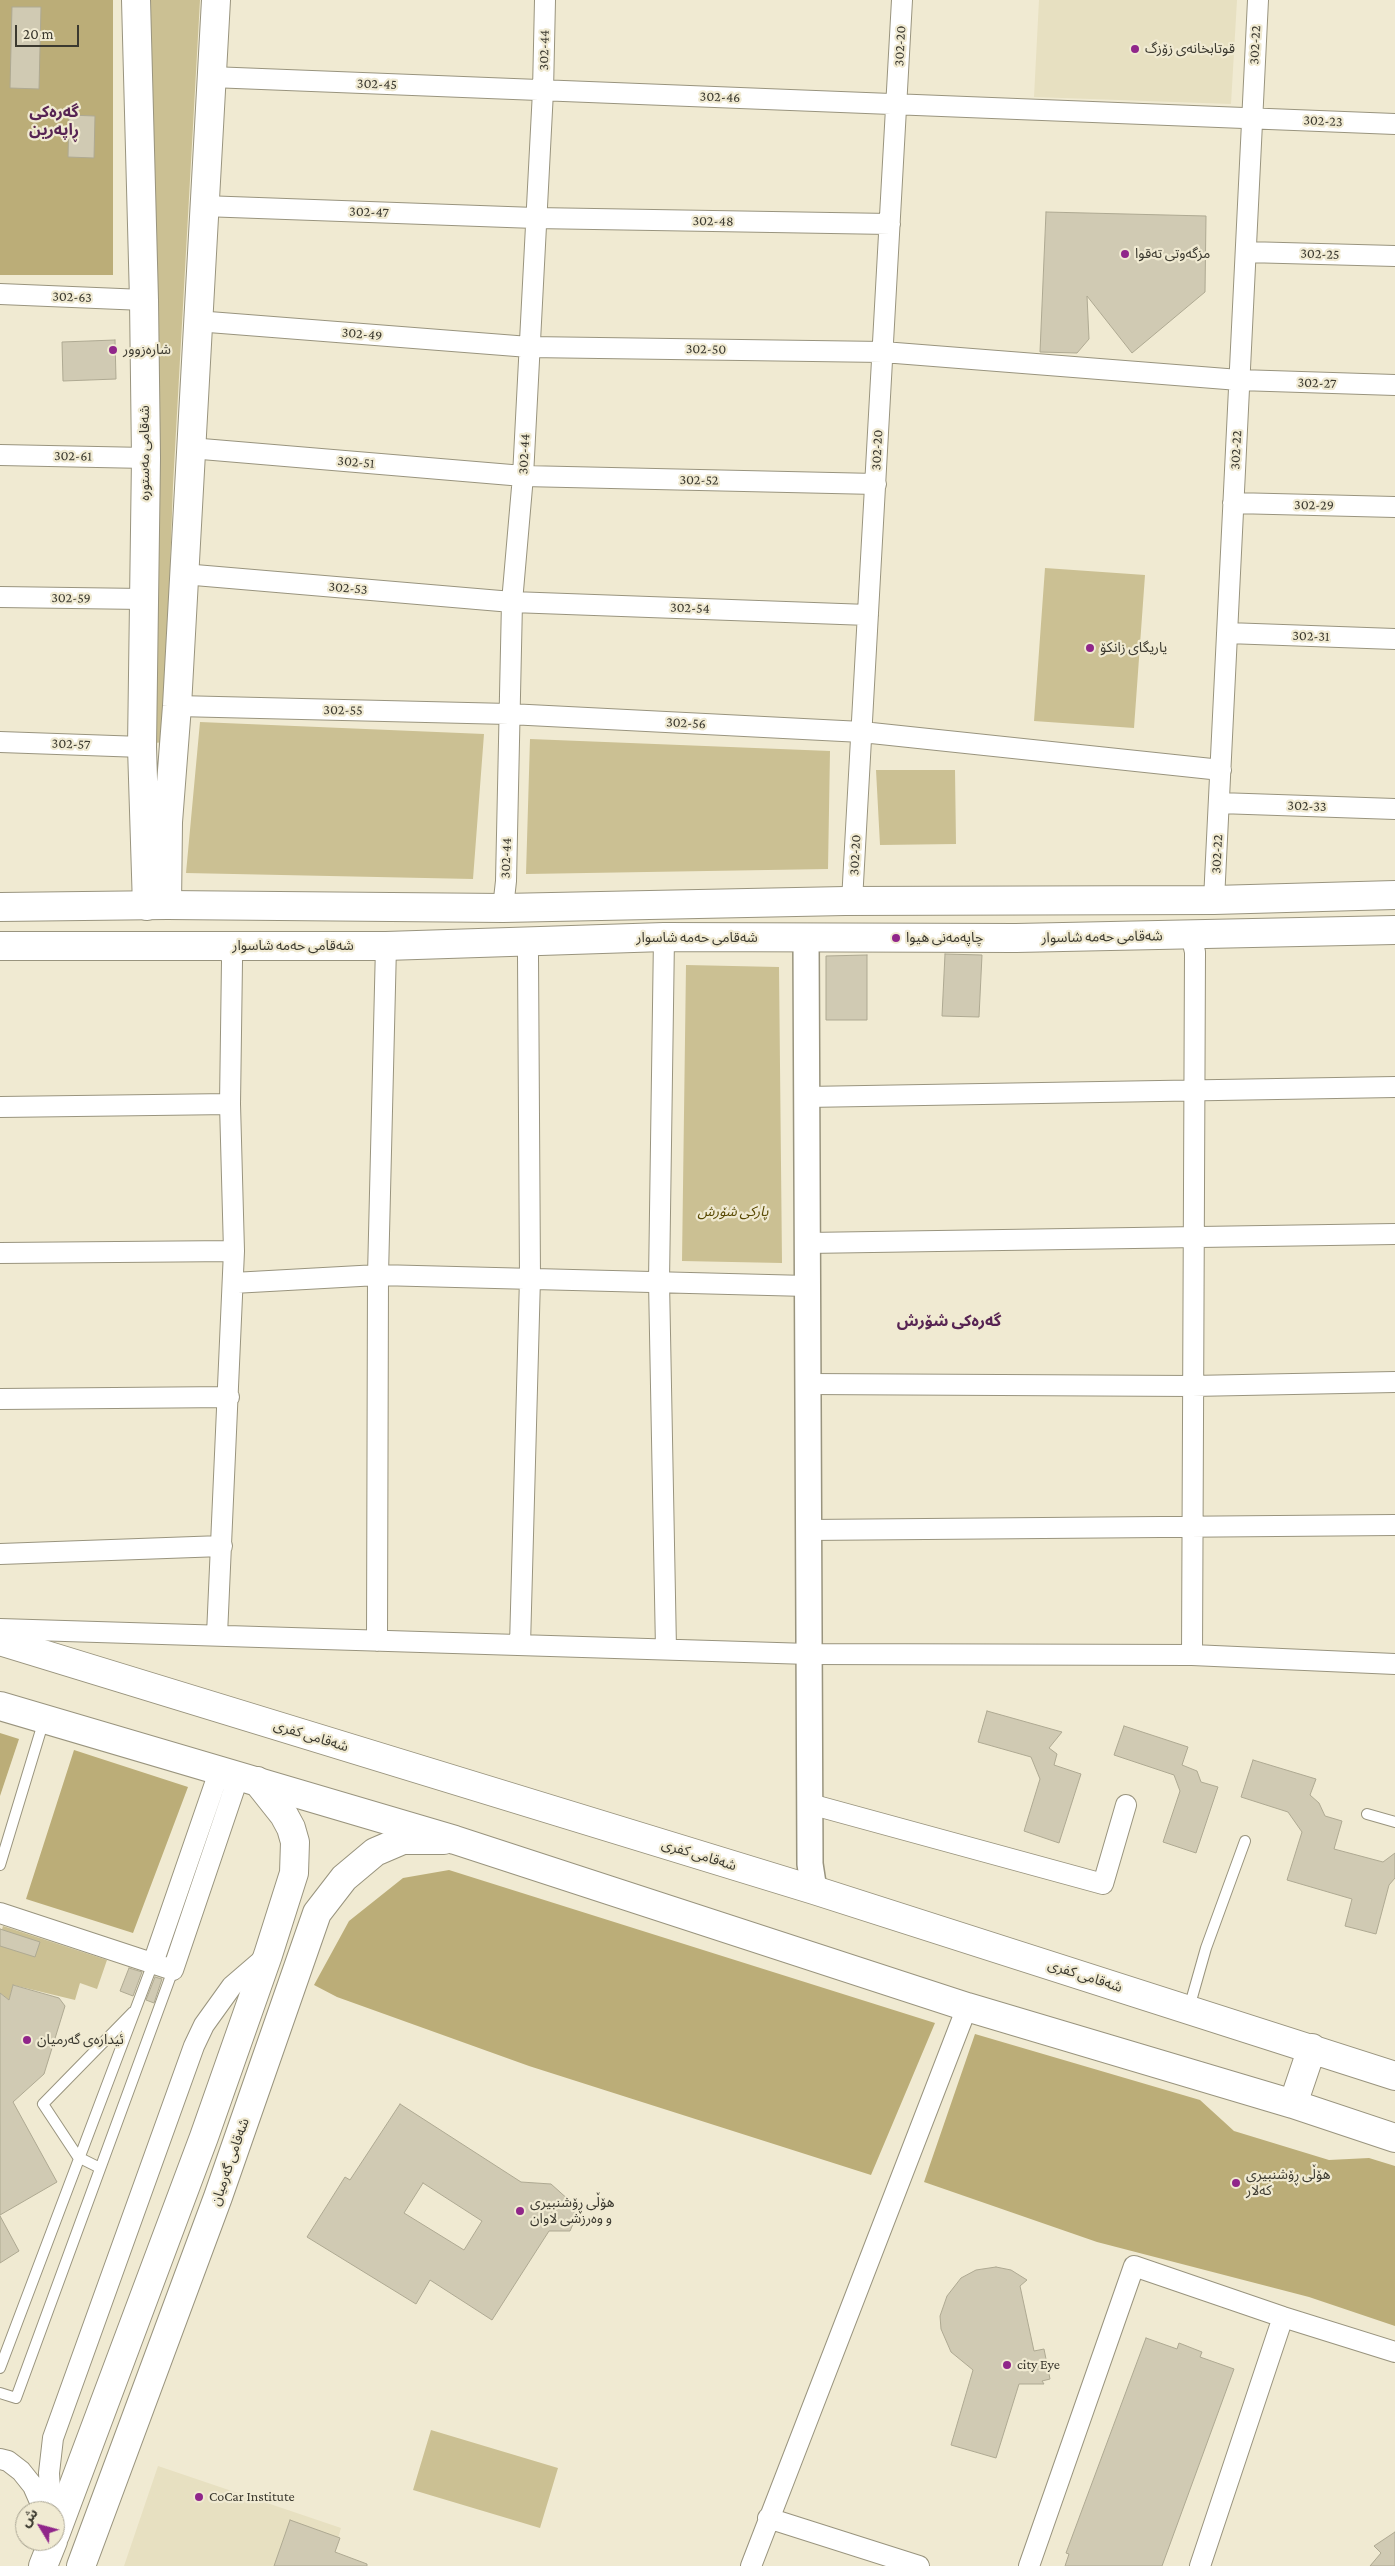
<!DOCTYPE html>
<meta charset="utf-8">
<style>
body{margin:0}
#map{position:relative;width:1395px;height:2566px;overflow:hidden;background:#f0ead2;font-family:"Crimson Pro","Noto Sans Arabic",serif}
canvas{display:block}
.north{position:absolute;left:15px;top:2501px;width:50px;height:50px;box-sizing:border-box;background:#f0ead2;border:1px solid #a8a391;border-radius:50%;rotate:307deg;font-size:14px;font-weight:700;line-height:20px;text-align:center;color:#3b392f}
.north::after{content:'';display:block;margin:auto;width:18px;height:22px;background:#90268a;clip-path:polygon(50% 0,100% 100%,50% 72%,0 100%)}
.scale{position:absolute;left:15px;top:25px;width:64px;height:22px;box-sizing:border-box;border:2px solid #3b392f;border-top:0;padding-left:6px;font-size:15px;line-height:18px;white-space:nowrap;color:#3b392f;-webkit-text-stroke:4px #f0ead2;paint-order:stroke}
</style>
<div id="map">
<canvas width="1395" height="2566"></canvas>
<div class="north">ش</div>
<div class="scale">20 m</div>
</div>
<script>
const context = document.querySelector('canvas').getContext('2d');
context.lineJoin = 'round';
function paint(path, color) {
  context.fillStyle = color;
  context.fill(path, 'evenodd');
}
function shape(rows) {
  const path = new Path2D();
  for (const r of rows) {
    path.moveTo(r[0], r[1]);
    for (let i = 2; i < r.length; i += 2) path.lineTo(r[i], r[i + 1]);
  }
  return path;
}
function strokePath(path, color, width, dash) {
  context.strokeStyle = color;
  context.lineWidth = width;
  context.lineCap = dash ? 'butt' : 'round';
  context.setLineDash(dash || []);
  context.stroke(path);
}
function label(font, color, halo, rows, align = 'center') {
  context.font = font + ' "Crimson Pro","Noto Sans Arabic",serif';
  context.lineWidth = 4.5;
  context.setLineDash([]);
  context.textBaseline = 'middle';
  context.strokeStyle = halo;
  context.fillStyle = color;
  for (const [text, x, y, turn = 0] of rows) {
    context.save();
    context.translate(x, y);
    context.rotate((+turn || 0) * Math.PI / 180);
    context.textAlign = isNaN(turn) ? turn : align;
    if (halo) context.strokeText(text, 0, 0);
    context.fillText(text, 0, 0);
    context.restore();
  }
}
paint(shape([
 [1039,0,1237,0,1231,104,1034,97],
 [158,2466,341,2528,330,2566,124,2566]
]), '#e7e0c1');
paint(shape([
 [150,0,200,0,173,485,164,742,155,743],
 [1045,568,1145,575,1134,728,1034,721],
 [200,722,484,734,473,879,186,873],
 [530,739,830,751,828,869,526,874],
 [876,770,955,770,956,844,880,845],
 [686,965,779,967,782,1263,682,1261],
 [3,1926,107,1960,97,1989,80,1983,75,2000,13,1985,9,2000,0,1993,0,1937],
 [431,2430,558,2468,540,2528,413,2490]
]), '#cbc093');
paint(shape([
 [0,0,113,0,113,275,0,275],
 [0,1733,19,1739,0,1796],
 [74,1750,188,1787,133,1933,26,1899],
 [449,1870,935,2023,871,2175,529,2066,337,1997,314,1985,349,1921,403,1878],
 [975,2034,1200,2100,1234,2131,1329,2160,1369,2158,1395,2166,1395,2326,1309,2297,1097,2242,924,2182]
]), '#bbad78');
const building = shape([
 [12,7,41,7,39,89,10,88,12,7],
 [69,115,95,116,94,158,68,157,69,115],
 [1046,212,1206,216,1205,292,1132,353,1087,296,1089,339,1077,353,1040,352,1046,212],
 [115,340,116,379,63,381,62,342,115,340],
 [945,954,982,955,979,1017,942,1016,945,954],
 [867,955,867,1020,826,1020,826,956,867,955],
 [987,1711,1062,1732,1049,1748,1057,1754,1054,1765,1081,1774,1059,1843,1024,1831,1040,1779,1031,1757,978,1742,987,1711],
 [1124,1726,1188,1747,1182,1765,1197,1771,1201,1782,1218,1787,1196,1853,1163,1842,1180,1791,1174,1775,1114,1755,1124,1726],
 [1253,1760,1316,1779,1310,1795,1319,1803,1325,1816,1342,1821,1334,1849,1383,1862,1395,1853,1395,1878,1389,1885,1376,1934,1345,1926,1352,1899,1287,1880,1302,1832,1288,1812,1241,1797,1253,1760],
 [0,1929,40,1942,35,1957,0,1946,0,1929],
 [129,1968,142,1972,133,1996,120,1991,129,1968],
 [155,1977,162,1979,154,2003,146,2000,155,1977],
 [13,1985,59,1998,65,2006,44,2074,13,2102,57,2182,0,2215,0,1993,9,2000,13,1985],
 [400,2104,521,2182,551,2184,570,2201,576,2217,570,2231,549,2231,492,2320,430,2280,416,2304,307,2237,345,2177,350,2180,400,2104],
 [423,2183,482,2221,464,2250,404,2213,423,2183],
 [0,2216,19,2251,0,2263,0,2216],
 [996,2267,1011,2270,1027,2280,1020,2286,1034,2351,1044,2349,1050,2379,1042,2381,1044,2384,1019,2384,996,2458,951,2445,973,2370,951,2352,941,2329,940,2316,947,2296,961,2278,976,2270,996,2267],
 [1146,2338,1177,2349,1179,2343,1202,2352,1200,2357,1234,2369,1162,2566,1065,2566,1069,2554,1066,2553,1146,2338],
 [290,2520,340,2538,335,2552,367,2564,367,2566,274,2566,290,2520],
 [1395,2532,1395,2566,1370,2566,1381,2553,1374,2546,1395,2532]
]);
paint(building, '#d0cab3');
strokePath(building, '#aea992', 1);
const service = shape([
 [1367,1814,1395,1822],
 [0,1865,44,1720],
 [1189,2008,1206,1948,1245,1841],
 [100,2168,78,2157,43,2104,133,2012],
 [0,2368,153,1963],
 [0,2393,16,2398,173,1970]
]);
const minor = shape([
 [211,77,1395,124],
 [203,206,535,218,890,224],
 [1246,252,1395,256],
 [0,294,144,300],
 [196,321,529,347,883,352,1239,380,1395,385],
 [190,448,523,476,876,484],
 [0,455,146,458],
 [1233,503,1395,507],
 [183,574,512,602,868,615],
 [0,597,143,599],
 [1227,633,1395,639],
 [177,706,509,714,862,732,1221,770],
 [0,742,142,747],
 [1219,803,1395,809],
 [1214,900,1258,0],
 [852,901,902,0],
 [503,908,506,881,512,602,523,476,543,91,545,0],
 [1191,935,1195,952,1192,1655],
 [664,937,659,1281,666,1649],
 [806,1097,1395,1087],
 [0,1107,230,1104],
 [807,1243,1395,1234],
 [0,1253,234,1251],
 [233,1283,378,1275,807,1286],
 [808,1384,1192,1386,1395,1382],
 [0,1399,229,1397],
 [808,1530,1395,1525],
 [0,1554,222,1546],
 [0,1629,809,1654,1192,1655,1395,1664],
 [217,1635,234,1251,230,1104,232,961,230,946],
 [377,1641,378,1275,386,946],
 [520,1645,530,1278,528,956,526,941],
 [810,1804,1103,1884,1126,1805],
 [0,1913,173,1970,239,1775],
 [153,1963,220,1769],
 [0,2459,8,2461,21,2471,33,2486,44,2511],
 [768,2518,919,2566],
 [59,2523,50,2490,49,2473,53,2438,194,2046,204,2025,232,1986,268,1955],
 [751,2566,967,2007],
 [1029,2566,1134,2266,1283,2317,1395,2352],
 [1200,2566,1283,2317]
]);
const tertiary = shape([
 [806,938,810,1864,814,1890]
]);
const secondary = shape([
 [136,0,144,300,146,458,142,747,147,906],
 [167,905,168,822,177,706,216,0],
 [55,2535,204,2137,268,1955,294,1873,295,1842,291,1828,284,1815,257,1781],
 [43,2566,53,2541],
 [81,2566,218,2197,317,1913,344,1878,375,1852,403,1840,444,1840]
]);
const primary = shape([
 [0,907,167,905,503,908,845,901,1214,900,1395,895],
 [0,946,386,946,664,937,1016,938,1395,930]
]);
const trunk = shape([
 [0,1641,814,1890,1395,2076],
 [0,1706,455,1840,967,2007,1293,2104,1395,2138],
 [1293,2104,1312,2048]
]);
strokePath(service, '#99947e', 12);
strokePath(minor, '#99947e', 22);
strokePath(tertiary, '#99947e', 28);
strokePath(secondary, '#99947e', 30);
strokePath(primary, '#99947e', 30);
strokePath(trunk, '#99947e', 30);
strokePath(service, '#fff', 10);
strokePath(minor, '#fff', 20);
strokePath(tertiary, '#fff', 25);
strokePath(secondary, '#fff', 28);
strokePath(primary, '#fff', 28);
strokePath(trunk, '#fff', 28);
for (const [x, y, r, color] of [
 [1135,49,5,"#90268a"],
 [1125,254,5,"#90268a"],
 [113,350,5,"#90268a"],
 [1090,648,5,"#90268a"],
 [896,938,5,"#90268a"],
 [27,2040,5,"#90268a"],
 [1236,2183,5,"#90268a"],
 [520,2211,5,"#90268a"],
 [1007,2365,5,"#90268a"],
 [199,2497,5,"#90268a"]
]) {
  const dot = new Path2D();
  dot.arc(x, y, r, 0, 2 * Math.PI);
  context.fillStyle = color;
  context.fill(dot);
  strokePath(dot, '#f0ead2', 2);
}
label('14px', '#3b392f', '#f0ead2', [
 ["302-22",1255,45,-87],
 ["302-20",900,46,-87],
 ["302-44",544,50,-89],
 ["302-45",377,84,2],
 ["302-46",720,97,2],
 ["302-23",1323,121,3],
 ["302-47",369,212,2],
 ["302-48",713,221,1],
 ["302-25",1320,254,2],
 ["302-63",72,297,2],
 ["302-49",362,334,5],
 ["302-50",706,349,1],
 ["302-27",1317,383,2],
 ["302-20",877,450,-87],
 ["302-22",1236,450,-87],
 ["شەقامی مەستورە",145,453,-90],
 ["302-44",524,454,-87],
 ["302-61",73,456,1],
 ["302-51",356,462,5],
 ["302-52",699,480,1],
 ["302-29",1314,505,1],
 ["302-53",348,588,5],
 ["302-59",71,598,1],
 ["302-54",690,608,2],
 ["302-31",1311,636,2],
 ["302-55",343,710,1],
 ["302-56",686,723,3],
 ["302-57",71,744,2],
 ["302-33",1307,806,2],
 ["302-22",1217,854,-87],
 ["302-20",855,855,-87],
 ["302-44",506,858,-88],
 ["شەقامی حەمە شاسوار",1102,937,-1],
 ["شەقامی حەمە شاسوار",697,938],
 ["شەقامی حەمە شاسوار",293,946],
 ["شەقامی کفری",311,1736,17],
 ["شەقامی کفری",699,1855,17],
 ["شەقامی کفری",1085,1976,18],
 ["شەقامی گەرمیان",230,2162,-71]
]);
label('14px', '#3b392f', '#f0ead2', [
 ["قوتابخانه‌ی زۆزگ",1145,49],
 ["مزگه‌وتی ته‌قوا",1135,254],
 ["شارەزوور",123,350],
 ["یاریگای زانکۆ",1100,648],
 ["چاپەمەنی هیوا",906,938],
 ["ئیدارەی گەرمیان",37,2040],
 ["هۆڵی ڕۆشنبیری",1246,2175],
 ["کەلار",1246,2191],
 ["هۆڵی ڕۆشنبیری",530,2203],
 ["و وەرزشی لاوان",530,2219],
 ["city Eye",1017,2365],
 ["CoCar Institute",209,2497]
], 'left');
label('italic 14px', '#584903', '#f0ead2', [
 ["پارکی شۆرش",733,1212]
]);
label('bold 16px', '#572453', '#f0ead2', [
 ["گەرەکی",54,112],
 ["ڕاپەرین",54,130],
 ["گەرەکی شۆرش",949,1321]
]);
</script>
